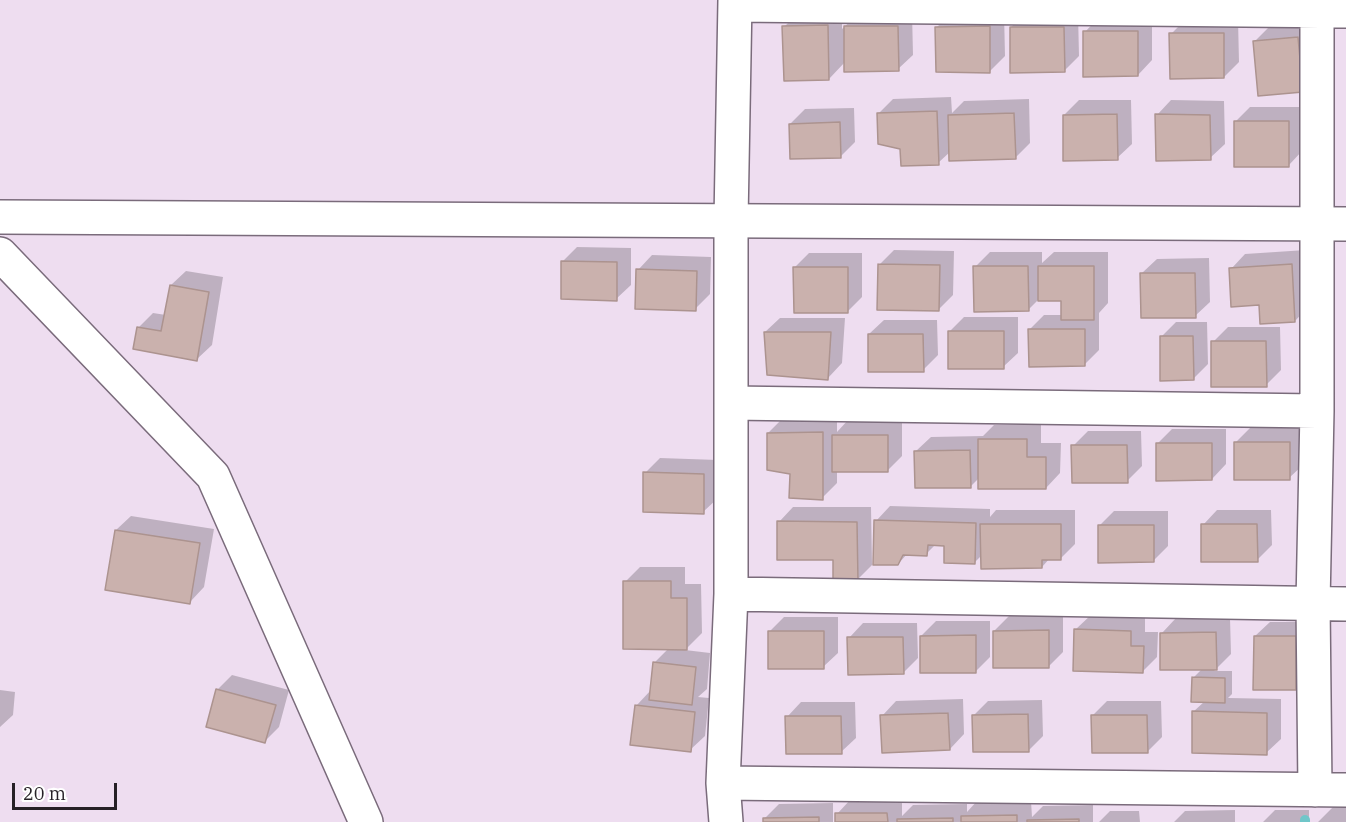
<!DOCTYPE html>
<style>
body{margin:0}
#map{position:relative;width:1346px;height:822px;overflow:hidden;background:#eeddf0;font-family:"IBM Plex Serif",serif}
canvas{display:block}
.scale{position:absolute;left:12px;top:783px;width:105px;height:27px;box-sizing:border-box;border:3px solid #262026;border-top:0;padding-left:8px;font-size:18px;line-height:21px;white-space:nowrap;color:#262026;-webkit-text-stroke:4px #fff;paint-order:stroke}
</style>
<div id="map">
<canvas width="1346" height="822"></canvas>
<div class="scale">20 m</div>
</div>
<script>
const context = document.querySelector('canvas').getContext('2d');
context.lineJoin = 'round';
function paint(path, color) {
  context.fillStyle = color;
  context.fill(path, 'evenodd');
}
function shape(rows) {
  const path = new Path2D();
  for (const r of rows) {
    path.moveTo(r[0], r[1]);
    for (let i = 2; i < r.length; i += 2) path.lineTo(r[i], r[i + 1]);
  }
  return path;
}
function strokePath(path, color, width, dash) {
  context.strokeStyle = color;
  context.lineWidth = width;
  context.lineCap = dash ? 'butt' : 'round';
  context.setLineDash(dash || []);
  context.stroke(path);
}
paint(shape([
 [842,11,842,29,860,12,912,12,913,55,898,69,845,62,829,79,784,27,799,12],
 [1004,12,1005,56,990,71,936,28,951,13],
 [1026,13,1078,13,1079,56,1064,71,1011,27],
 [1099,17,1152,17,1152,60,1138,75,1085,32],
 [1186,19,1238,19,1239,62,1224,77,1171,34],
 [1313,23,1303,90,1255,41,1269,27],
 [951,97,952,113,964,101,1029,99,1030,143,1015,158,951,151,938,163,901,148,878,114,893,99],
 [1079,100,1131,100,1132,144,1117,158,1064,115],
 [1171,100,1224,101,1225,144,1210,158,1157,115],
 [1250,107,1303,107,1303,150,1289,165,1235,122],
 [854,108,855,142,840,157,790,124,805,109],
 [577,247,631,248,631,285,616,299,563,261],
 [894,250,954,251,953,295,938,310,879,265],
 [1306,250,1309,306,1295,321,1260,303,1231,269,1245,254],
 [990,252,1042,252,1042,263,1054,252,1108,252,1108,303,1099,313,1099,350,1084,365,1030,329,1044,315,1063,315,1063,300,1038,300,1028,310,975,267],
 [809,253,862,253,862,297,848,311,794,268],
 [652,255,711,257,710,294,695,309,638,270],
 [1209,258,1210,302,1195,316,1142,273,1157,259],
 [186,271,223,277,212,345,197,359,138,328,153,313,166,315,171,285],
 [964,317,1018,317,1018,353,1003,367,949,332],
 [780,318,845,318,842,363,828,378,765,332],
 [884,320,937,320,938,355,923,370,869,334],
 [1176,322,1207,322,1208,364,1193,379,1161,337],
 [1228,327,1280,327,1281,370,1266,385,1213,342],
 [783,418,837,418,837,432,848,420,902,420,902,456,887,471,837,471,837,483,822,498,792,472,768,433],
 [994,425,1041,425,1041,443,1061,443,1060,473,1046,488,980,477,970,487,916,451,931,437,983,436],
 [1250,428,1304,428,1304,464,1289,478,1235,443],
 [1172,429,1226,429,1226,464,1212,479,1157,444],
 [1088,431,1141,431,1142,466,1127,481,1073,446],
 [660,458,718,460,718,498,703,512,645,473],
 [890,506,990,509,990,517,996,510,1075,510,1075,544,1061,558,1050,558,1042,567,982,555,974,563,946,545,936,544,926,554,908,553,898,564,876,521],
 [793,507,871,507,872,565,857,580,834,559,779,522],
 [1217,510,1271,510,1272,545,1257,560,1203,525],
 [1114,511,1168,511,1168,546,1153,561,1099,526],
 [131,516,214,529,204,587,190,602,116,530],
 [640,567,685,567,685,584,701,584,702,633,685,650,710,653,707,689,698,697,709,698,705,736,690,750,636,706,651,690,654,663,669,648,625,582],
 [1091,615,1145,616,1145,632,1158,632,1157,657,1142,672,1076,629],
 [1009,616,1063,616,1063,652,1049,666,994,631],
 [784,617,838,617,838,653,823,667,769,632],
 [1176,618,1230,618,1231,654,1214,671,1232,671,1232,694,1228,698,1281,699,1281,739,1266,753,1193,712,1205,701,1193,678,1202,669,1162,633],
 [936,621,990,621,990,657,976,671,921,636],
 [1270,622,1310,622,1310,674,1295,689,1255,636],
 [863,623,917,623,918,658,903,673,849,638],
 [232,675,289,690,279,727,265,741,208,726,218,689],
 [0,690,15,692,13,715,0,727],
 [963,699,964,734,950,749,882,716,896,701],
 [1042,700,1043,736,1028,751,974,715,988,701],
 [1107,701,1161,701,1162,737,1147,752,1092,716],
 [801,702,855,702,856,738,841,752,787,717],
 [851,799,902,799,902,816,913,805,967,804,967,812,977,801,1031,801,1032,817,1043,806,1093,805,1093,822,837,822,837,814],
 [833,803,833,822,765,822,765,818,779,804],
 [1333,807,1346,807,1346,822,1318,822],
 [1235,810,1235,822,1174,822,1185,811],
 [1275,810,1309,810,1309,822,1263,822],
 [1110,811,1139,811,1140,822,1099,822]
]), '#0003');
strokePath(shape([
 [1305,822,1305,820]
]), '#70c6c9', 10);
const building = shape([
 [828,25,829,80,784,81,782,26,828,25],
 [844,26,898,26,899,71,844,72,844,26],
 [990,26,990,73,936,72,935,27,990,26],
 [1010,27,1064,27,1065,72,1010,73,1010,27],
 [1083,31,1138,31,1138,76,1083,77,1083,31],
 [1169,33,1224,33,1224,78,1170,79,1169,33],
 [1298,37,1303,92,1258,96,1253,41,1298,37],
 [937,111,939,165,901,166,900,149,878,144,877,113,937,111],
 [1014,113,1016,159,949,161,948,115,1014,113],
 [1117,114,1118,160,1063,161,1063,115,1117,114],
 [1155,114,1210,115,1211,160,1156,161,1155,114],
 [1234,121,1289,121,1289,167,1234,167,1234,121],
 [840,122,841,158,790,159,789,124,840,122],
 [561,261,617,262,617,301,561,299,561,261],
 [878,264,940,265,939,311,877,310,878,264],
 [1292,264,1295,322,1260,324,1259,305,1231,307,1229,268,1292,264],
 [973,266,1028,266,1029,311,974,312,973,266],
 [1038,266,1094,266,1094,320,1061,320,1061,301,1038,301,1038,266],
 [793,267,848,267,848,313,794,313,793,267],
 [636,269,697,271,696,311,635,309,636,269],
 [1140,273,1195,273,1196,318,1141,318,1140,273],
 [170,285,209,292,197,361,133,349,137,327,161,331,170,285],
 [1028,329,1085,329,1085,366,1029,367,1028,329],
 [948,331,1004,331,1004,369,948,369,948,331],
 [764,332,831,332,828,380,767,375,764,332],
 [868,334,923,334,924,372,868,372,868,334],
 [1160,336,1193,336,1194,380,1160,381,1160,336],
 [1211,341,1266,341,1267,387,1211,387,1211,341],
 [823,432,823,500,789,498,790,474,767,470,767,433,823,432],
 [832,435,888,435,888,472,832,472,832,435],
 [978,439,1027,439,1027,457,1046,457,1046,489,978,489,978,439],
 [1234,442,1290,442,1290,480,1234,480,1234,442],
 [1156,443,1212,443,1212,480,1156,481,1156,443],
 [1071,445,1127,445,1128,483,1072,483,1071,445],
 [970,450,971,488,915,488,914,451,970,450],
 [643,472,704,474,704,514,643,512,643,472],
 [874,520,976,523,975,564,944,563,944,546,928,545,927,556,903,555,898,565,873,565,874,520],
 [777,521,857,522,858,581,833,582,833,560,777,560,777,521],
 [980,524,1061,524,1061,560,1042,560,1042,568,981,569,980,524],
 [1201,524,1257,524,1258,562,1201,562,1201,524],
 [1098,525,1154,525,1154,562,1098,563,1098,525],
 [115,530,200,543,190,604,105,590,115,530],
 [623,581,671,581,671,598,687,598,687,650,623,649,623,581],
 [1074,629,1131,631,1131,646,1144,646,1143,673,1073,671,1074,629],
 [1049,630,1049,668,993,668,993,631,1049,630],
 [768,631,824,631,824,669,768,669,768,631],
 [1216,632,1217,670,1160,670,1160,633,1216,632],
 [976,635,976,673,920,673,920,636,976,635],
 [1254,636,1296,636,1296,690,1253,690,1254,636],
 [847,637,903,637,904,674,848,675,847,637],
 [653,662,696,667,692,705,649,700,653,662],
 [1192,677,1225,678,1225,703,1191,702,1192,677],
 [216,689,276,705,265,743,206,727,216,689],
 [635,705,695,712,691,752,630,745,635,705],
 [1192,711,1267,713,1267,755,1192,753,1192,711],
 [948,713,950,750,882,753,880,715,948,713],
 [1028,714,1029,752,973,752,972,715,1028,714],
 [1091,715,1147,715,1148,753,1092,753,1091,715],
 [785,716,841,716,842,754,786,754,785,716],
 [835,813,887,813,888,822,835,822,835,813],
 [1017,815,1017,822,961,822,961,816,1017,815],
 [819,817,819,822,763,822,763,818,819,817],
 [953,818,953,822,897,822,897,819,953,818],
 [1079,819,1079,822,1027,822,1027,820,1079,819]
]);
paint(building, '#cab1ad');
strokePath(building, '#ac938f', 1.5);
const minor = shape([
 [735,5,1346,11],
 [0,254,213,476,366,822],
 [731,403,1317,411],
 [731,594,1346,604],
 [723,783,1346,790],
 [1315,790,1313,603,1317,411,1317,0],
 [726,822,723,783,731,594,731,220,735,0]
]);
const tertiary = shape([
 [0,217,1346,224]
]);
strokePath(minor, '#7a6b7b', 36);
strokePath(tertiary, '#7a6b7b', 36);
strokePath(minor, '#fff', 33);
strokePath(tertiary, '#fff', 33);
</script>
